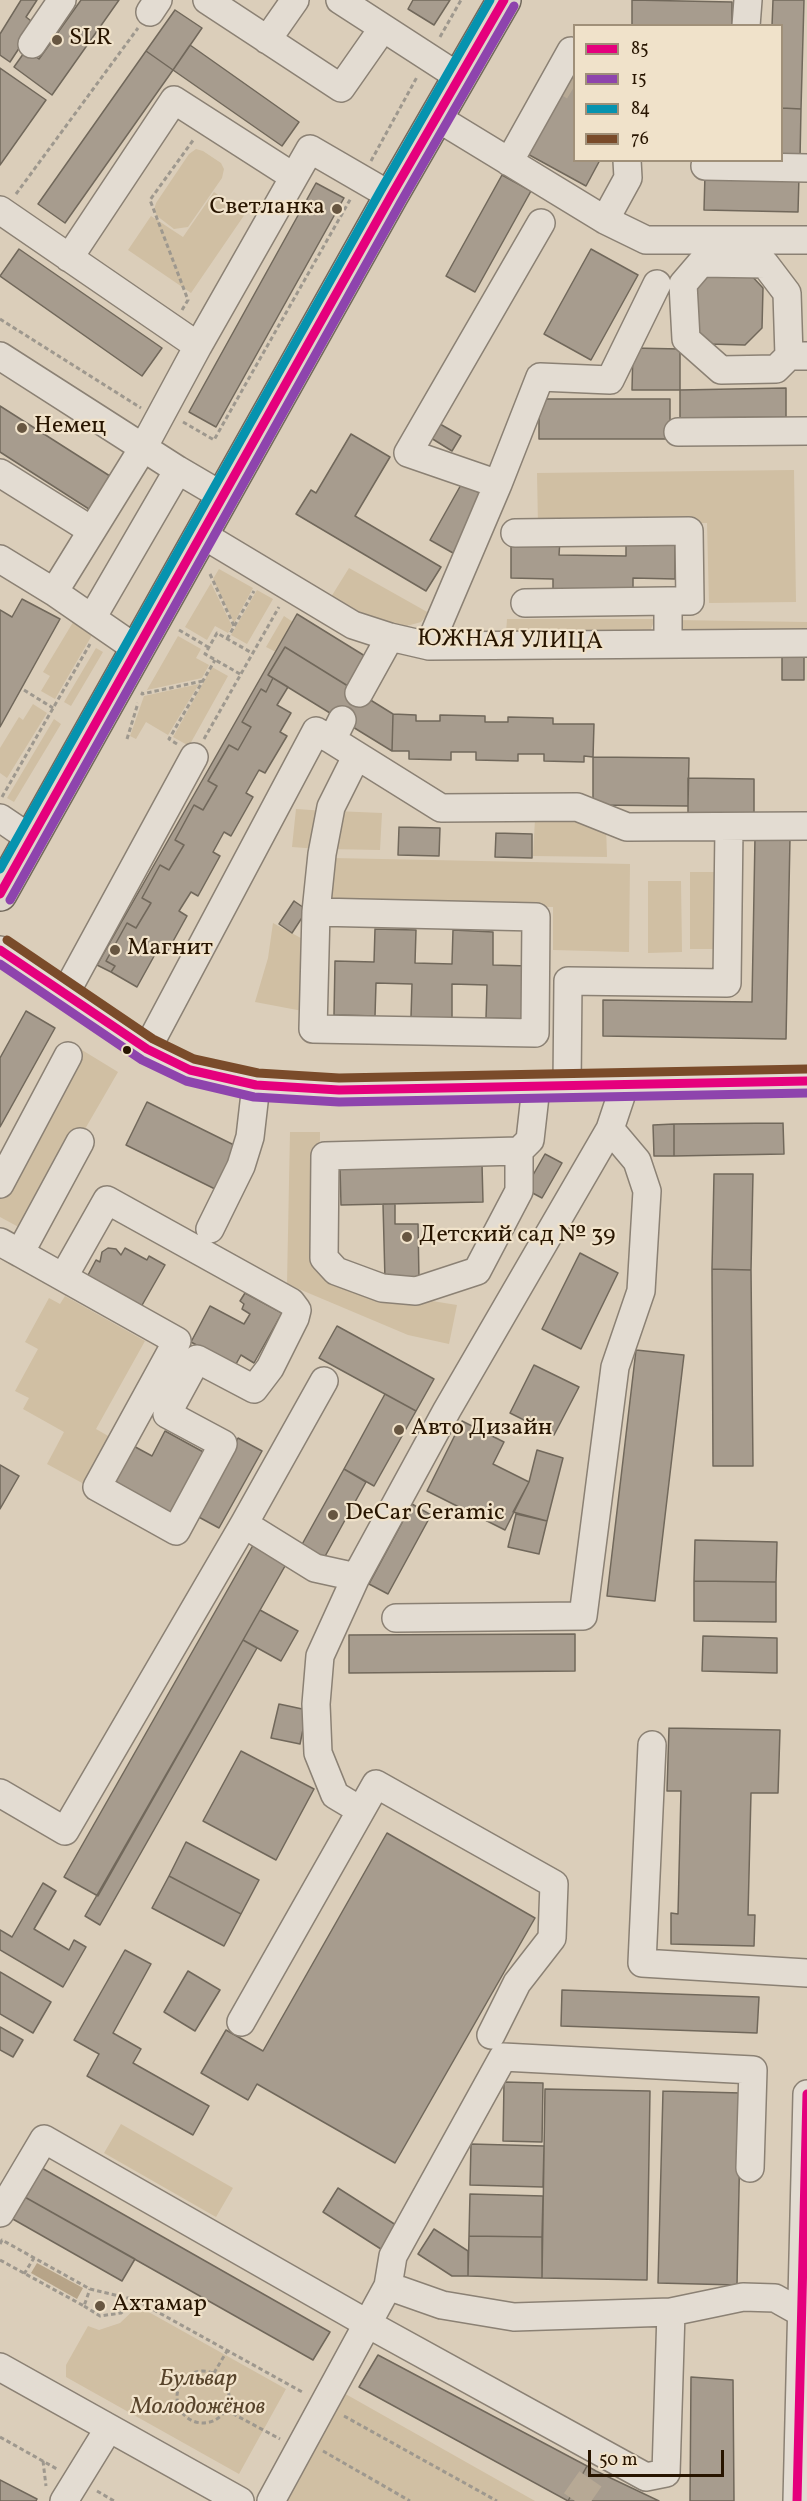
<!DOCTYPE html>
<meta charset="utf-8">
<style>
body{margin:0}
#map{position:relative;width:807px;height:2501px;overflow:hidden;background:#dbceba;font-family:Vollkorn,serif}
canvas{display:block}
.legend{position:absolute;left:573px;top:24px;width:210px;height:138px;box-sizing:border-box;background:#f0e2ca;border:2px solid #a09079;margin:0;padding:8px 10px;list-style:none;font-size:18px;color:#281500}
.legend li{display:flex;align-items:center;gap:12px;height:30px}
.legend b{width:30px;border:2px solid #a09079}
.scale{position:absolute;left:588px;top:2450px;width:136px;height:27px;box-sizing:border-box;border:3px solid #281500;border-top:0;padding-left:8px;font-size:18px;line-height:21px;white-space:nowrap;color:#281500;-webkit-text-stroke:4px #f0e2ca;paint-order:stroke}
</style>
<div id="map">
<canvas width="807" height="2501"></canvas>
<ul class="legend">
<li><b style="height:8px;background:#e5007d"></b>85</li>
<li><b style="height:8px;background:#8e44ad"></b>15</li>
<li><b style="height:8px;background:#0693af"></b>84</li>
<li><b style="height:8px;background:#7a4b2a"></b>76</li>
</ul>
<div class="scale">50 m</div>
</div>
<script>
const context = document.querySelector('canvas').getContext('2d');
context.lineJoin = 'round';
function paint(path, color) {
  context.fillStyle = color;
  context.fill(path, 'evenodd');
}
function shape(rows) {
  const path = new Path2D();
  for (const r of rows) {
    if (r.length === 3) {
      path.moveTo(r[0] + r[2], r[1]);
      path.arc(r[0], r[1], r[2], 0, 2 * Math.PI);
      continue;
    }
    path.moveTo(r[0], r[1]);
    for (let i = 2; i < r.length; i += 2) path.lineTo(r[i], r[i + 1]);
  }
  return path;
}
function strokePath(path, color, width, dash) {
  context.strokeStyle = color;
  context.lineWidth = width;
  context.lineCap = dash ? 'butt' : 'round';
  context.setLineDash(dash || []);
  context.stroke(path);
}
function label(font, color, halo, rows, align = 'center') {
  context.font = font + ' Vollkorn,serif';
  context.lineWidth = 4.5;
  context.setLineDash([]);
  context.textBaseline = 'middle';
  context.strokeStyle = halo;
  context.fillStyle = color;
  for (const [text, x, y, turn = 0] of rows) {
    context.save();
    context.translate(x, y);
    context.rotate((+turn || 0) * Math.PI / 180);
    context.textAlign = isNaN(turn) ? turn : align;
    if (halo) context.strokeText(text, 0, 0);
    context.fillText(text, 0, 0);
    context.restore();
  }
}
paint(shape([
 [196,149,203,151,221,163,224,169,222,178,188,227,174,229,157,216,154,210,156,203,189,154],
 [214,192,245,214,191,293,128,250,151,216,183,237],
 [794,470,796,602,709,603,707,523,538,525,537,473],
 [349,568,429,613,421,622,396,629,381,626,331,597],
 [219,569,253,588,234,623,213,579],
 [211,583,232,626,228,633,215,626,207,640,185,627],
 [257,590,273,599,247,644,231,635],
 [284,616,293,622,276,652,266,647],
 [75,619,95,630,55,699,41,691,50,676,43,672],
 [507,619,655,619,649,634,506,633],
 [674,620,807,622,807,635,681,634],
 [178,636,201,649,196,658,209,665,202,678,147,690],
 [96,648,103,652,71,706,64,702],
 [212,667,228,676,189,746,173,737],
 [199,684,168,735,146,722,136,739,130,736,144,696],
 [33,704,47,713,7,778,0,773,0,748,19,717,23,720],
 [54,719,61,724,14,802,7,798],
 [296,809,326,811,319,849,292,847],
 [335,811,382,813,380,850,328,849],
 [535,819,598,821,606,825,607,857,533,856],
 [332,858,630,864,629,952,553,950,553,907,331,903],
 [690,872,717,872,717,949,690,949],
 [681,881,682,952,648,953,648,881],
 [273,923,312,944,308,1012,255,1002,268,958],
 [82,1050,118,1072,26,1231,0,1217,0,1196],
 [290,1132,320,1132,319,1259,376,1292,457,1305,449,1344,408,1335,287,1284],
 [65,1296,145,1341,96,1429,110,1437,84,1484,47,1464,64,1432,23,1409,29,1398,15,1391,38,1349,25,1342,49,1298,60,1304],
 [121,2124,233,2188,216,2217,104,2153],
 [138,2306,286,2389,239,2474,66,2377,66,2365,88,2326,99,2330,120,2323],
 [342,2392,535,2501,280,2501]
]), '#d0bfa3');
paint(shape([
 [37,2263,83,2288,77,2299,31,2273]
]), '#b7a488');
const building = shape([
 [21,0,37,0,26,17,35,24,10,62,0,55,0,34,21,0],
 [81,0,119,0,52,95,14,67,26,50,39,59,81,0],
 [413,0,450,0,434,25,408,9,413,0],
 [632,0,732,2,732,26,632,26,632,0],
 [773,0,804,0,801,109,782,108,782,26,772,26,773,0],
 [175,10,202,28,173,70,146,51,175,10],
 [190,45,299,122,282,146,173,70,190,45],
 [146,51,173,70,65,223,38,204,146,51],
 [574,62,574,160,600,160,586,186,524,152,574,62],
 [0,68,46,100,0,165,0,68],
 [782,108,801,109,800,159,782,159,782,108],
 [705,174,799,176,798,212,704,210,705,174],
 [502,175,531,191,475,292,446,276,502,175],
 [316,183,344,198,216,427,189,412,316,183],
 [19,249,162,348,142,376,0,276,19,249],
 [591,249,638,275,591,360,544,334,591,249],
 [711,272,748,272,763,288,762,328,745,345,708,344,693,328,693,288,711,272],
 [633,348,680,349,680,390,632,390,633,348],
 [786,388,786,417,680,418,680,390,786,388],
 [539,399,670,399,670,439,539,439,539,399],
 [0,406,113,478,92,511,0,452,0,406],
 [440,424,461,436,452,451,431,438,440,424],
 [351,434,390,457,355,516,441,567,426,591,296,514,311,490,316,493,351,434],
 [462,483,485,496,453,553,430,540,462,483],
 [511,539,560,540,559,555,626,556,626,539,675,540,675,579,633,578,633,596,553,595,553,579,511,578,511,539],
 [22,599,60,619,0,727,0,610,12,617,22,599],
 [297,614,373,661,356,691,285,647,268,675,273,678,266,692,261,689,242,722,251,727,238,750,229,745,208,781,217,786,203,810,194,805,175,840,184,845,169,870,160,865,142,898,151,903,136,928,127,923,106,961,115,966,111,972,97,965,297,614],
 [285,647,393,714,392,751,268,675,285,647],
 [782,657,804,657,804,680,782,680,782,657],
 [273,678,288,687,277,705,291,713,280,732,287,736,265,773,259,770,246,793,253,797,231,836,224,832,213,852,220,856,198,896,191,892,179,911,187,916,166,954,158,949,137,987,111,972,115,966,106,961,127,923,136,928,151,903,142,898,160,865,169,870,184,845,175,840,194,805,203,810,217,786,208,781,229,745,238,750,251,727,242,722,261,689,266,692,273,678],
 [393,714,416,715,416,721,440,721,440,715,485,716,485,722,508,722,508,717,553,718,553,724,594,724,593,757,584,756,584,762,544,761,544,754,518,754,518,761,476,760,476,752,451,752,451,760,409,759,409,751,392,751,393,714],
 [593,757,689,758,688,806,593,805,593,757],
 [688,778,754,779,754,816,688,815,688,778],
 [399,827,440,828,439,856,398,855,399,827],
 [496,833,532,834,532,858,495,857,496,833],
 [755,837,790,838,786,1039,603,1036,603,1000,752,1002,755,837],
 [294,901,307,910,292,933,279,924,294,901],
 [375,929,416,930,415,963,452,964,453,930,493,932,493,965,529,966,527,1019,486,1018,487,985,452,984,452,1018,411,1017,412,984,376,983,375,1016,334,1015,335,961,374,962,375,929],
 [26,1011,55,1028,0,1127,0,1058,26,1011],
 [147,1102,238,1147,217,1190,126,1145,147,1102],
 [783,1123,784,1154,674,1156,674,1124,783,1123],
 [674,1124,674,1156,654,1156,653,1125,674,1124],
 [545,1154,562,1163,542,1198,525,1189,545,1154],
 [482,1164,483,1202,341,1205,340,1168,482,1164],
 [714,1174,753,1174,751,1270,712,1269,714,1174],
 [383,1204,395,1204,395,1224,418,1224,419,1279,385,1280,383,1204],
 [108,1248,116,1249,121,1255,125,1248,147,1260,149,1256,165,1265,141,1307,87,1277,96,1260,100,1262,102,1252,108,1248],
 [580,1253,618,1273,581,1349,542,1329,580,1253],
 [712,1269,751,1270,753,1466,713,1466,712,1269],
 [245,1293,282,1313,254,1363,241,1355,235,1366,191,1342,210,1306,244,1324,250,1314,242,1309,244,1304,240,1301,245,1293],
 [337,1326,434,1379,416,1411,319,1358,337,1326],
 [636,1350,684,1355,655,1601,607,1596,636,1350],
 [534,1365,579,1387,554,1435,510,1413,534,1365],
 [385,1394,416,1411,374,1486,344,1469,385,1394],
 [462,1421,504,1442,493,1464,529,1482,505,1530,427,1491,462,1421],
 [165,1431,207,1454,173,1517,107,1482,128,1443,152,1456,165,1431],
 [238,1438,262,1451,219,1528,195,1515,238,1438],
 [537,1450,563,1458,547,1521,513,1512,529,1482,537,1450],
 [0,1465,19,1476,0,1509,0,1465],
 [344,1469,366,1482,323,1560,300,1548,344,1469],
 [412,1504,431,1515,388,1594,369,1584,412,1504],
 [516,1514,547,1521,539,1554,508,1547,516,1514],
 [256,1540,289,1559,98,1896,64,1877,256,1540],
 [695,1540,777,1542,776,1582,694,1581,695,1540],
 [694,1581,776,1582,776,1622,694,1621,694,1581],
 [260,1610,298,1631,281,1661,243,1640,260,1610],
 [575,1634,575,1671,349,1673,349,1635,575,1634],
 [703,1636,777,1638,777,1673,702,1671,703,1636],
 [243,1640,257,1648,100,1925,85,1916,243,1640],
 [279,1704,307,1710,300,1744,271,1738,279,1704],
 [669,1728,780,1730,778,1793,751,1793,748,1915,755,1915,754,1946,671,1944,671,1913,678,1914,681,1791,667,1791,669,1728],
 [241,1751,314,1789,276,1860,203,1821,241,1751],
 [387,1833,535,1918,395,2163,257,2084,248,2100,201,2073,226,2030,263,2051,387,1833],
 [186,1842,259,1880,241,1914,169,1876,186,1842],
 [169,1876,241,1914,224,1946,152,1908,169,1876],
 [43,1883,56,1891,34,1929,69,1950,74,1940,86,1947,63,1987,0,1950,0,1930,12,1937,43,1883],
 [125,1950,151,1964,113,2033,141,2049,133,2063,209,2106,193,2135,87,2076,99,2054,74,2040,125,1950],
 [188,1971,220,1990,195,2031,164,2012,188,1971],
 [0,1972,51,2002,33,2033,0,2014,0,1972],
 [562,1990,759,1997,757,2033,561,2026,562,1990],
 [0,2027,23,2040,13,2057,0,2050,0,2027],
 [504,2082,543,2083,542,2142,503,2141,504,2082],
 [545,2089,650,2091,647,2280,542,2278,545,2089],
 [663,2091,741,2093,737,2285,658,2283,663,2091],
 [471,2144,544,2146,543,2187,470,2185,471,2144],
 [40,2167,330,2332,313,2360,23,2196,40,2167],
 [338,2188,399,2227,384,2251,323,2212,338,2188],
 [470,2194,543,2196,542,2237,469,2236,470,2194],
 [23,2196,135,2259,122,2281,11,2218,23,2196],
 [434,2229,468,2251,468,2276,452,2276,418,2254,434,2229],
 [469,2236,542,2237,542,2278,468,2276,469,2236],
 [378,2355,587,2466,568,2501,359,2387,378,2355],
 [691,2377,733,2380,734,2501,690,2501,691,2377],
 [587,2466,596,2471,659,2501,568,2501,587,2466],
 [0,2480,37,2499,36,2501,0,2501,0,2480]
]);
paint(building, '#a79c8e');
strokePath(building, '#71685b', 1.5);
strokePath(shape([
 [564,81,574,87],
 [575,2501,596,2471]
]), '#b7a995', 27, [27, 14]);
const minor = shape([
 [207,0,341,88,383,28],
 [340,0,459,77],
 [150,12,158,0],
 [746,26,748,0],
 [267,40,295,0],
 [32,44,62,0],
 [436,117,605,220,646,240,807,240],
 [509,162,571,51],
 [705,166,807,168],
 [294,177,310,149,391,196],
 [0,210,198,346,143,448,54,592,138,650],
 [605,220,628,178,627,160],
 [69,258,174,100,294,177,198,346],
 [0,356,178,470,224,497],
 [789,356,787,293,765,264,701,263,683,284,686,339,721,370,776,369,789,356,807,356],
 [678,432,807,431],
 [0,473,91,530],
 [498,484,408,453,541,223],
 [515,533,689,531,690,601,668,601,668,644],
 [203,535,353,625,390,637,429,646,807,643],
 [0,559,54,592],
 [525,603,668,601],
 [92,618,178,470],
 [429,646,498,484,540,377,610,380,657,284],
 [359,693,390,637],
 [332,740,441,808,577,807,627,827,807,826],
 [0,818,31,839],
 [316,912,536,917,535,1033,313,1029,316,912,322,854,331,807,356,757],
 [0,950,147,1049,190,1070,256,1085,339,1090,807,1081],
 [65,994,194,757],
 [147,1049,316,731,332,740,342,720],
 [567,1087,568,981,727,983,729,828],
 [519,1151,519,1191,477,1271,416,1291,382,1288,336,1271,324,1258,325,1156,519,1151],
 [519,1151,530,1140,536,1087],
 [0,1184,68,1056],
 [210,1229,241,1166,250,1137,256,1085],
 [0,1242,20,1253,80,1142],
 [20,1253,177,1341,97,1487,176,1531,223,1444,167,1414,197,1359,254,1389,270,1368,295,1318,297,1310,291,1302,107,1200,64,1276],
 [244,1524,324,1381],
 [396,1618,583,1616,615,1367,641,1291,647,1191,637,1161,610,1129],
 [652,1745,642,1963,807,1973],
 [0,1793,65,1831,244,1524,315,1568,356,1577],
 [360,1810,335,1795,318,1753,316,1704,320,1656,356,1577,447,1410,610,1129,624,1087],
 [241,2022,376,1784,554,1884,552,1938,517,1983,491,2035],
 [0,2213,44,2139,368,2324,646,2477,666,2473,671,2312],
 [388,2286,442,2305,514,2317,671,2312,743,2297,775,2298,800,2312,807,2313],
 [0,2367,240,2501],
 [64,2501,109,2428],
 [271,2501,388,2286,393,2256,503,2057,753,2070,750,2168],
 [797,2501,807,2094]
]);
const major = shape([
 [0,894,391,196,504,0]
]);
strokePath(minor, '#8b8174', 30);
strokePath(major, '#71685b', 36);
strokePath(shape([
 [440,37,461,0],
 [371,161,417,77],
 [16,194,138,28],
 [182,310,188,300,150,200,194,139],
 [0,319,141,408],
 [183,422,214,440,351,198],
 [210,574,234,626],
 [179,630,208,647],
 [227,639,254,591],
 [240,674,205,654,217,633,252,653],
 [24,690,53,708],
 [143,692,142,694,203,681],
 [127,739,138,703],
 [204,739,279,607],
 [177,744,169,739,215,660],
 [2,797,90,644],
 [0,2244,2,2240,90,2289,136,2300,304,2393],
 [0,2260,84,2306,90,2289],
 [24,2274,34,2258],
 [84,2306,100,2316,121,2313,136,2300],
 [203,2397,26],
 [214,2373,227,2351],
 [226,2410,280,2439],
 [344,2416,497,2501],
 [0,2437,57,2469],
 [323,2451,410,2501],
 [43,2461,46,2486],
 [97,2491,114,2501]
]), '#9e988e', 3, [4.5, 3]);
strokePath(minor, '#e3dcd2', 27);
strokePath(major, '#ded6ca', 33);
strokePath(shape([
 [0,894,391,196,504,0],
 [0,950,147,1049,190,1070,256,1085,339,1090,807,1081],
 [797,2501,807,2094]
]), '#e5007d', 9);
strokePath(shape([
 [10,900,401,202,514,6],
 [0,964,142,1060,186,1081,254,1097,339,1102,807,1093]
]), '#8e44ad', 9);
strokePath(shape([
 [0,869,381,190,490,0]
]), '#0693af', 9);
strokePath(shape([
 [7,940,153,1039,194,1059,258,1073,339,1078,807,1069]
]), '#7a4b2a', 9);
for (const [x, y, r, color] of [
 [57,40,6,"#675641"],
 [337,209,6,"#675641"],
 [22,428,6,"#675641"],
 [115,950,6,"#675641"],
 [127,1050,5,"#281500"],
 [407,1237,6,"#675641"],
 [399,1430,6,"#675641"],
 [333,1515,6,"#675641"],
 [100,2306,6,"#675641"]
]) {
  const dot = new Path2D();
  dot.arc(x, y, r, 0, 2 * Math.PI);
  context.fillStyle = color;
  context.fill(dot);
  strokePath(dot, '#f0e2ca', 2);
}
label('24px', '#281500', '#f0e2ca', [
 ["SLR",69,40],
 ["Светланка",325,209,"right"],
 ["Немец",34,428],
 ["Магнит",127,950],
 ["Детский сад № 39",419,1237],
 ["Авто Дизайн",411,1430],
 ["DeCar Ceramic",345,1515],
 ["Ахтамар",112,2306]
], 'left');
label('24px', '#281500', '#f0e2ca', [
 ["ЮЖНАЯ УЛИЦА",510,642,1]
]);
label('italic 24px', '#58442b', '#f0e2ca', [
 ["Бульвар",198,2381],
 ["Молодожёнов",198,2409]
]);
</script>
